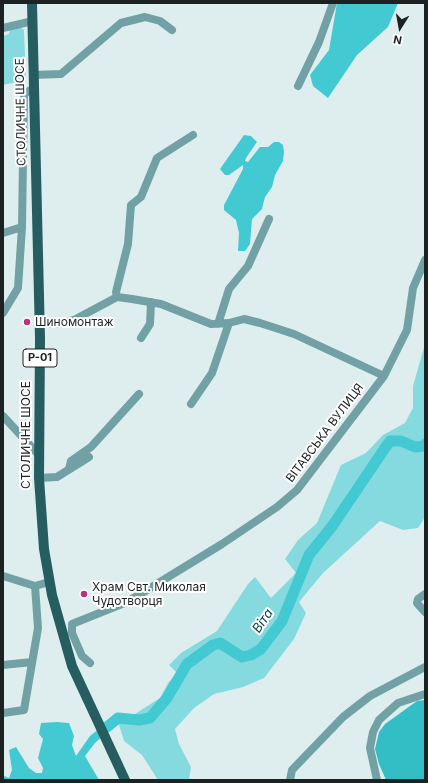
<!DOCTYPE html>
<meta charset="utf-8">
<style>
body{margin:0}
#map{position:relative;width:428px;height:783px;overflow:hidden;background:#deeeee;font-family:Inter,sans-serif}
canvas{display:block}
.frame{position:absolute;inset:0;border:4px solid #1c2122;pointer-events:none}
.north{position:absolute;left:380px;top:8px;width:40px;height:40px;-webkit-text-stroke:3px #fff;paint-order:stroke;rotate:191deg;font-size:11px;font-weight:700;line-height:16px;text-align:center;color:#1c2122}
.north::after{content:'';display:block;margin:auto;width:14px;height:18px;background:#1c2122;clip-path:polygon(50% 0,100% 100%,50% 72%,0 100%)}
</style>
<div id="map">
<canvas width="428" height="783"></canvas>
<div class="frame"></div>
<div class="north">N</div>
</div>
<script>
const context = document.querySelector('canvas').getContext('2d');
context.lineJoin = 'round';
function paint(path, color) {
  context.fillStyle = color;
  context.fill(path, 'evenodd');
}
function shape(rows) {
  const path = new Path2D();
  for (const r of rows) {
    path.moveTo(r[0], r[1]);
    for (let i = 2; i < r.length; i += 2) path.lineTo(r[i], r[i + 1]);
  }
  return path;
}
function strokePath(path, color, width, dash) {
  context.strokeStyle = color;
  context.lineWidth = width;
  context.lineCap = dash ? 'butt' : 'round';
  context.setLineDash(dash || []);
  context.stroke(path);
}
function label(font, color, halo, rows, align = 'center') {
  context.font = font + ' Inter,sans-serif';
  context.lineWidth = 4;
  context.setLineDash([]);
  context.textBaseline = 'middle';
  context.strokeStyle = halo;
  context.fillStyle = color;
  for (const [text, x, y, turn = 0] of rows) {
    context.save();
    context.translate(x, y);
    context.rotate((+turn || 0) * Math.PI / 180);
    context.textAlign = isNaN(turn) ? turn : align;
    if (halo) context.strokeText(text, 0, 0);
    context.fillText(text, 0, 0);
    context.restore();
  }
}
paint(shape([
 [20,27,24,30,26,80,3,85,3,36,9,34,10,29],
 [425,344,425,517,418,528,403,530,380,521,323,573,299,602,306,613,294,639,264,678,243,687,214,694,194,708,175,729,179,744,191,767,189,780,158,780,142,755,124,741,116,715,135,714,160,698,168,683,177,673,169,665,181,653,217,631,248,584,255,577,271,598,296,573,285,559,298,540,317,523,341,465,366,453,383,435,405,423,413,408,413,386]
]), '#84dadf');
paint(shape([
 [425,700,425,780,386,780,379,764,375,749,379,732,385,724,417,701]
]), '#33bec6');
paint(shape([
 [337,3,398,3,388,27,357,55,328,98,313,86,310,75,329,50],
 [244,135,251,136,257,142,246,158,245,161,248,162,260,147,268,147,274,142,279,142,283,145,284,152,283,161,275,175,272,187,265,197,262,209,252,219,250,244,245,251,238,251,239,233,236,220,224,210,224,205,243,169,243,165,229,175,225,175,220,169],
 [116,715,118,722,95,743,85,756,99,780,3,780,3,765,4,776,9,778,12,770,9,750,16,747,29,768,36,773,42,773,43,768,38,758,43,739,39,734,41,723,57,722,69,723,74,736,72,745,76,756,90,736]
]), '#43c9d2');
strokePath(shape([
 [107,727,118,718,139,720,150,718,167,698,187,664,213,645,220,643,242,657,251,655,261,649,282,621,309,555,333,525,385,448,390,441,401,441,415,447,424,446,425,444]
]), '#43c9d2', 11);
strokePath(shape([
 [3,28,33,21],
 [33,75,61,74,121,23,145,17,160,21,172,30],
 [298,86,319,42,333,3],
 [3,233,22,227],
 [117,297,116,292,128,244,131,205,141,197,157,158,193,135],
 [3,313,18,288,22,227,24,94,34,88],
 [39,324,58,324,74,320,117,297,132,299,161,304,211,324,229,323,244,319,260,323,294,334,384,376],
 [218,324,229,289,248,266,269,219],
 [141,338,150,324,151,302],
 [191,404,212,373,229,323],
 [3,416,38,454],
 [69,469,71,461,91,447,139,394],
 [39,478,57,477,89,457],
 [3,576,35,586,49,582],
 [425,594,418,599,417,603,425,612],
 [90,663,82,656,72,633,72,624,127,602,147,590,222,544,277,507,297,490,384,376,407,330,413,288,425,260],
 [3,665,32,662],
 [3,713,24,710,38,628,35,586],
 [290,780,292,770,343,717,370,696,425,667],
 [377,780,370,748,373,732,379,720,398,703,425,694]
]), '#71a1a4', 8);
strokePath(shape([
 [32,3,40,338,39,478,44,549,52,595,72,666,125,780]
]), '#265d61', 10);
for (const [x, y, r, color] of [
 [27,322,4,"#b8357d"],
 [84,594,4,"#b8357d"]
]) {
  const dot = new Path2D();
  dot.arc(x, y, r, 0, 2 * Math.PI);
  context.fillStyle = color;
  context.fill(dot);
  strokePath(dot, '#fff', 1.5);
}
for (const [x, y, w] of [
 [40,358,34]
]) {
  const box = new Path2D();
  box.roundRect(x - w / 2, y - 9, w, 18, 3);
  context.fillStyle = '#fff';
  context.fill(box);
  strokePath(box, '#1c2122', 1);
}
label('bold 11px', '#1c2122', null, [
 ["Р-01",40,358]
]);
label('12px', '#1c2122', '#fff', [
 ["СТОЛИЧНЕ ШОСЕ",21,112,-91],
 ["ВІТАВСЬКА ВУЛИЦЯ",325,433,-53],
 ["СТОЛИЧНЕ ШОСЕ",26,435,-90]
]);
label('12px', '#1c2122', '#fff', [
 ["Шиномонтаж",35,322],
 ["Храм Свт. Миколая",92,587],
 ["Чудотворця",92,601]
], 'left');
label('italic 13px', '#003e41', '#fff', [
 ["Віта",263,621,-56]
]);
</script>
